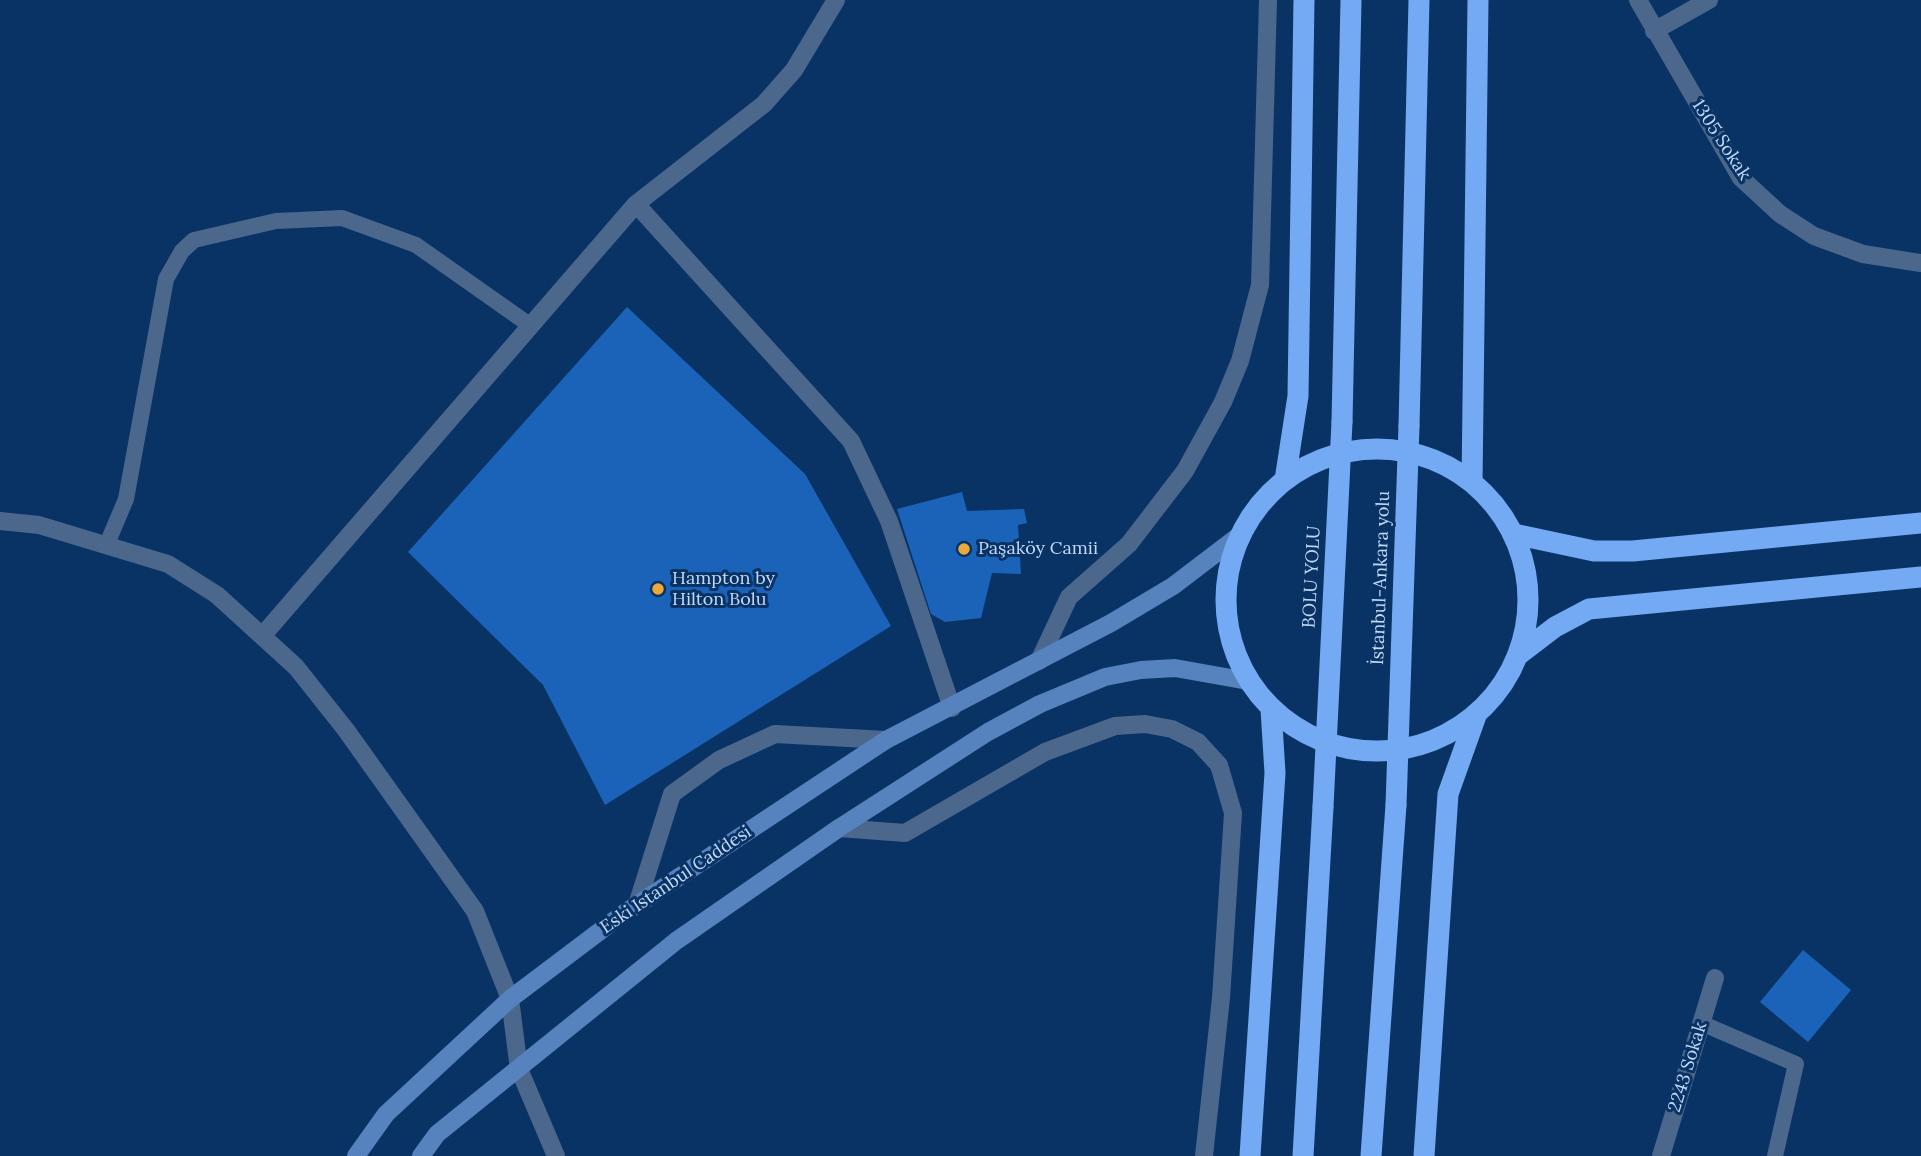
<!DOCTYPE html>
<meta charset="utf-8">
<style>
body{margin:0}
canvas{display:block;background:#093365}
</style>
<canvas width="1921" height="1156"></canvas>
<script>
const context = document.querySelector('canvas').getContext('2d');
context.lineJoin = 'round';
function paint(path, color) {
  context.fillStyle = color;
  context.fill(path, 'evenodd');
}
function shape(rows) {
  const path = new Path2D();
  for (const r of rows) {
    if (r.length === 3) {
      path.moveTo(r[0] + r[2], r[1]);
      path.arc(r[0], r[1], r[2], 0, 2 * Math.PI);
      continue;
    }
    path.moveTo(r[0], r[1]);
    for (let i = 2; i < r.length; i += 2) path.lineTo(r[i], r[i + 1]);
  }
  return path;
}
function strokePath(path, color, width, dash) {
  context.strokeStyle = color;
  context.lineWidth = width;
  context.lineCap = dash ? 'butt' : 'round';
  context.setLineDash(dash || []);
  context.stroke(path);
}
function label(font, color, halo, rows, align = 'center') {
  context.font = font + ' Lora,serif';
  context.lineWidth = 6;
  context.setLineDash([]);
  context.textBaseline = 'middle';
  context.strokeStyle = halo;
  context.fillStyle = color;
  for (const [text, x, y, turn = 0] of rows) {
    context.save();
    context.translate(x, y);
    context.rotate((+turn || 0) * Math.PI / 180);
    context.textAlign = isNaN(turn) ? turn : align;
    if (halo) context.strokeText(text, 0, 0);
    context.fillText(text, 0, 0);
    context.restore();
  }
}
paint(shape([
 [627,307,805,474,891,626,605,805,543,685,408,552],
 [962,492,967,511,1024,509,1027,523,1018,525,1021,574,992,573,981,618,945,622,931,614,897,509],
 [1803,950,1851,990,1808,1042,1760,1002]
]), '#1b63b9');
strokePath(shape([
 [107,544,126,499,166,279,182,251,194,240,276,221,342,218,416,245,531,326],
 [1701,1023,1796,1064,1775,1156]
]), '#4b678c', 16);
strokePath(shape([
 [1638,0,1741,178,1780,214,1814,236,1863,254,1921,263],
 [1654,31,1709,0],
 [636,204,851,441,889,521,952,708],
 [0,521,39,525,168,564,217,595,296,667,346,730,475,911,510,999,519,1069,556,1156],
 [263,635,636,204,764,104,794,70,836,0],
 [1039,661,1069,597,1129,544,1185,471,1223,402,1240,361,1260,285,1268,0],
 [839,828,905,833,1045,752,1115,726,1145,724,1172,729,1198,742,1219,765,1233,813,1221,998,1204,1156],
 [637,905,672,794,719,760,775,734,886,740],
 [1661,1156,1715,978]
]), '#4b678c', 18);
strokePath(shape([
 [356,1156,386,1114,510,999,620,916,886,740,1111,623,1173,586,1240,535],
 [421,1156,437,1134,676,941,839,828,988,732,1040,704,1105,677,1141,670,1175,668,1248,681]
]), '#5682bd', 18);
strokePath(shape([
 [1342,422,1351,0],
 [1409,426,1419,0],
 [1377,600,151],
 [1285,480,1298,396,1304,0],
 [1472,482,1478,0],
 [1514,534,1594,551,1633,551,1921,523],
 [1517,656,1555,627,1589,609,1921,577],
 [1250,1156,1275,773,1271,709],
 [1303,1156,1323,807],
 [1371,1156,1396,805],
 [1424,1156,1448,794,1477,713]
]), '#73aaf3', 21);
strokePath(shape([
 [1396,805,1409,426],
 [1323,807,1342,422]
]), '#73aaf3', 21);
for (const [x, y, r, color] of [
 [964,549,7,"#eca93a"],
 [658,589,7,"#eca93a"]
]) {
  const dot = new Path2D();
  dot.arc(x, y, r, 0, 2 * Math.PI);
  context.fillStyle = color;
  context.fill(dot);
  strokePath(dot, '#093365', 2.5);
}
label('18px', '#c3daf9', '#093365', [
 ["1305 Sokak",1721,140,57],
 ["BOLU YOLU",1312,577,-87],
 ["İstanbul-Ankara yolu",1381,578,-88],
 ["Eski Istanbul Caddesi",676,880,-34],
 ["2243 Sokak",1688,1067,-73]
]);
label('18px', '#c3daf9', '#093365', [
 ["Paşaköy Camii",978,549],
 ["Hampton by",672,579],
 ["Hilton Bolu",672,600]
], 'left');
</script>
